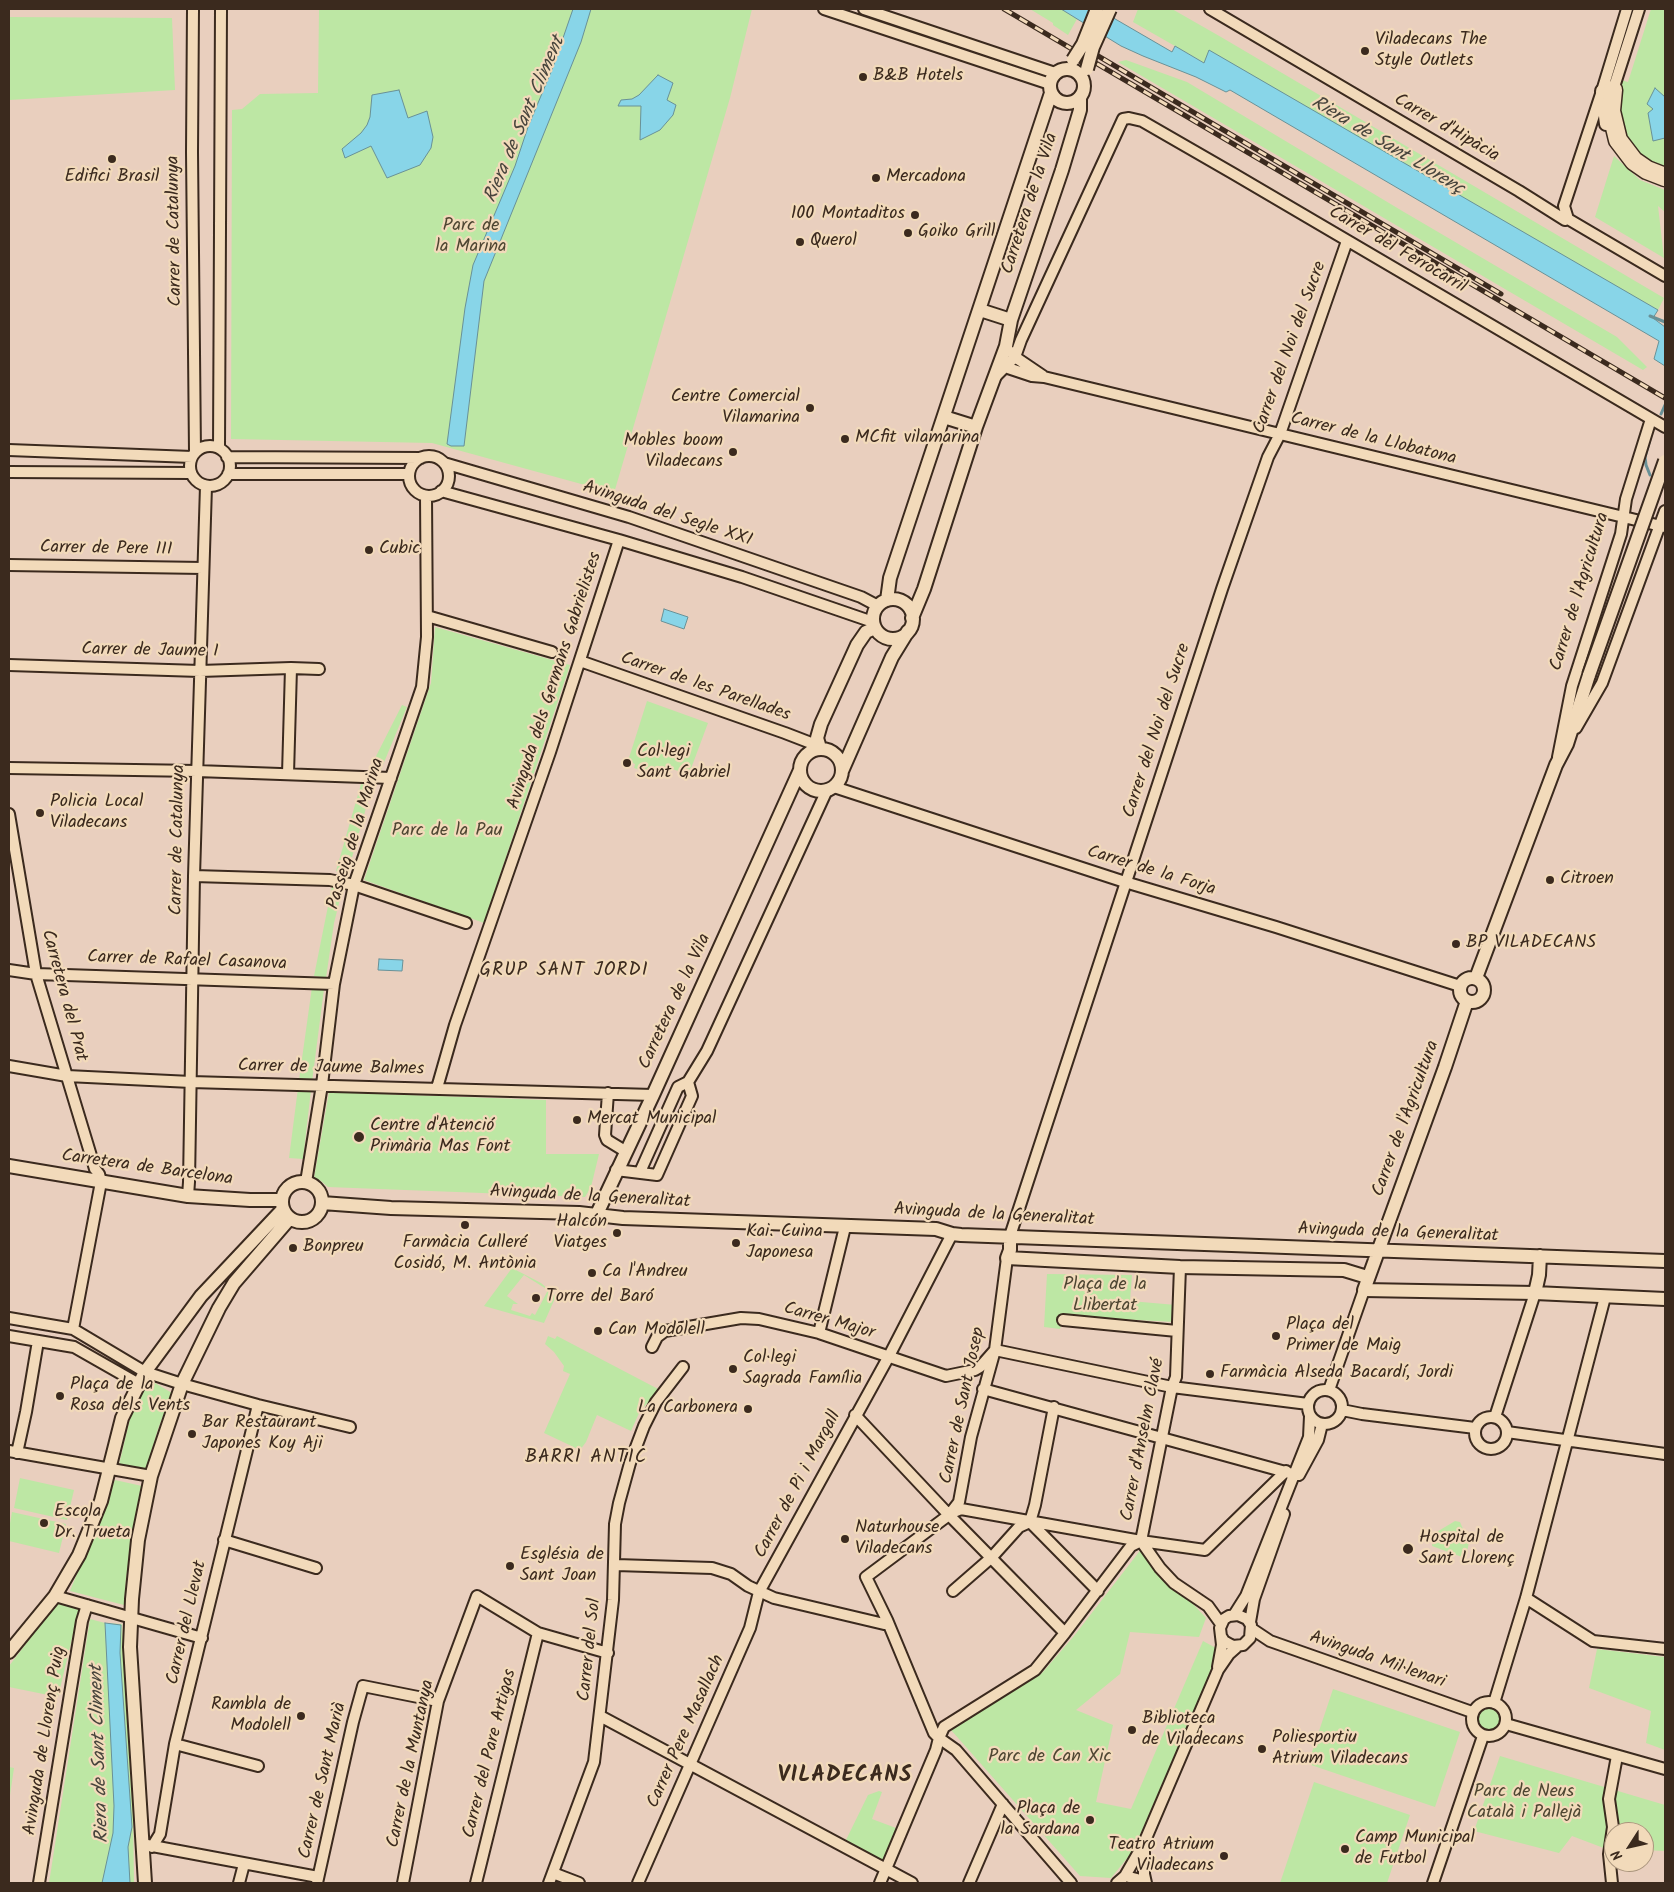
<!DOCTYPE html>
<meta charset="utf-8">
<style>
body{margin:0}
#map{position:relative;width:1674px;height:1892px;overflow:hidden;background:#e9cfbe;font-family:Kalam,sans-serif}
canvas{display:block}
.frame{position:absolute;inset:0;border:10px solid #3b2a1e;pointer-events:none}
.north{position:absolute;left:1604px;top:1822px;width:50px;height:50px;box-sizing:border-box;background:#f2daba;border:1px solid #a9947c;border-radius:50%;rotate:235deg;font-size:14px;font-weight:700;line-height:20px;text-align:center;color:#3b2a1e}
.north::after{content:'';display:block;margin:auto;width:18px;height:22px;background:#3b2a1e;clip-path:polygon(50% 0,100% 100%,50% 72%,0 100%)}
</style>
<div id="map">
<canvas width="1674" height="1892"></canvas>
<div class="frame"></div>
<div class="north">N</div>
</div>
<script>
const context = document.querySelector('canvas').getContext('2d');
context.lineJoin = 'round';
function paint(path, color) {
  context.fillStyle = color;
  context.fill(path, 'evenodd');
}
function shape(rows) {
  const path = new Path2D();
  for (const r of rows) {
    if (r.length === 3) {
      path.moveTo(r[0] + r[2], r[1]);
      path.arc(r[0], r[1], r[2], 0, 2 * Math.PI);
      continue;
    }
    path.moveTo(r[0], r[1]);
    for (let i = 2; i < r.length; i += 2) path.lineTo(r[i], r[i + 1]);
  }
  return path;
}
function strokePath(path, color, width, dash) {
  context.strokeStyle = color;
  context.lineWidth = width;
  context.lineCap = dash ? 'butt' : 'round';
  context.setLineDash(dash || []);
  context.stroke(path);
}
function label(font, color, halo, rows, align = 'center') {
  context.font = font + ' Kalam,sans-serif';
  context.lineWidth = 4.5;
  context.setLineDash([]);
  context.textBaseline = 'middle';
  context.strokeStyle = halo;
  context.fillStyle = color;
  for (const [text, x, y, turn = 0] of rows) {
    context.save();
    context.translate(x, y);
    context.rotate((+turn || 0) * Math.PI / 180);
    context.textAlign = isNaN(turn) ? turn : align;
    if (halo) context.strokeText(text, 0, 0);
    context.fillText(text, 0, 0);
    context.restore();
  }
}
paint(shape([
 [319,9,752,9,730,98,614,493,432,443,231,439,232,110,242,109,260,94,318,93],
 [1030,9,1061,9,1077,19,1068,35,1053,25,1053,23],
 [1138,9,1172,9,1221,37,1664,298,1658,310,1208,65,1133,22],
 [1651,9,1665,9,1665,169,1658,168,1629,148,1616,99,1621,80,1628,82],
 [9,17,172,18,175,90,9,100],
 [1126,60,1187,82,1404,212,1617,337,1647,367,1643,370,1118,62],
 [1614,156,1640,180,1665,190,1665,212,1658,206,1664,258,1595,217],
 [435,627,570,665,484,923,364,880,431,683],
 [647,701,708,723,689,774,661,766,654,767,652,774,634,768,635,764,628,761],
 [402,705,407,707,380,772,369,770],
 [361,784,372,787,347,875,336,871],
 [332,886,343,887,334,923,326,978,314,976],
 [312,987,324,989,312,1082,299,1080],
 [298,1088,311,1090,303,1159,289,1158],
 [329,1092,546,1100,546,1154,599,1154,591,1187,585,1197,328,1187,321,1181,314,1178],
 [512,1268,541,1283,556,1296,544,1323,484,1306],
 [524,1275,548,1290,535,1315,532,1313,530,1316,511,1310,513,1304,518,1304,507,1296],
 [1047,1274,1132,1275,1130,1301,1176,1305,1174,1322,1064,1316,1060,1329,1044,1327],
 [548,1336,555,1339,557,1336,660,1390,640,1411,631,1431,597,1415,586,1442,580,1450,544,1433,570,1374,563,1371,564,1366,554,1352,545,1344],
 [150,1380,172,1393,158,1429,144,1477,118,1469,132,1410],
 [20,1478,74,1490,67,1520,14,1508],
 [115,1480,142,1486,126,1578,124,1605,70,1591],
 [12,1512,66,1524,59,1553,9,1541,9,1529],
 [1455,1521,1460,1522,1469,1543,1466,1555,1462,1557,1432,1546,1433,1536,1435,1533],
 [1142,1548,1206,1618,1199,1637,1130,1632,1120,1674,1076,1710,1113,1725,1096,1802,1131,1809,1203,1641,1216,1648,1210,1674,1133,1851,1111,1878,1080,1876,951,1730,1042,1673,1074,1636],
 [57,1603,79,1609,58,1697,9,1687,9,1666],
 [90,1619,105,1623,122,1624,133,1816,134,1883,49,1883],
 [1597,1649,1665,1657,1665,1750,1646,1743,1651,1711,1589,1688],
 [1333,1689,1460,1732,1435,1807,1308,1764],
 [1488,1719,13],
 [1500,1756,1665,1805,1665,1851,1644,1850,1644,1832,1614,1832,1609,1850,1572,1836,1559,1853,1474,1831],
 [9,1767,14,1768,9,1802],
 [1314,1782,1410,1815,1387,1883,1280,1883],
 [879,1791,882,1792,872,1819,896,1828,883,1862,845,1842,868,1795]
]), '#bde7a4');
const water = shape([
 [573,9,591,9,581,42,484,281,464,446,451,446,447,444,465,308,473,265,515,166,528,127,553,67,573,9],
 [1061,9,1098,9,1172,52,1175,46,1204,63,1209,50,1658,310,1653,318,1665,327,1665,366,1654,359,1659,341,1230,90,1226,92,1196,77,1143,56,1121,46,1061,9],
 [658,75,673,83,667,100,676,105,673,115,660,130,640,140,641,106,618,106,621,100,632,99,639,95,658,75],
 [1655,88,1665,97,1665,138,1653,141,1648,113,1653,109,1647,104,1655,88],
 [399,90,408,118,427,111,433,137,431,148,420,165,387,178,371,146,345,158,342,149,361,133,367,125,370,117,372,95,399,90],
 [664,609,688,617,684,629,661,621,664,609],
 [379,959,403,960,402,971,378,970,379,959],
 [105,1623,121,1625,120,1653,132,1827,128,1847,130,1883,102,1883,113,1833,114,1806,105,1623]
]);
paint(water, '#88d5e8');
strokePath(water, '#699197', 1);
strokePath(shape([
 [1650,316,1665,322],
 [1661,414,1665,405],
 [1650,439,1645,457,1646,465,1650,475]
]), '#699197', 3);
const minor = shape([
 [193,9,192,152,195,452],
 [824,9,1050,84],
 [864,9,1055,73],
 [1210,9,1519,191,1565,220,1568,219,1665,276],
 [1613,90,1639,9],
 [1568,219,1564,206,1602,91,1627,9],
 [1011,352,1015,357,1043,376],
 [1005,367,1032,376,1044,377,1665,527],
 [996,376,1015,357,1021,340,1123,119,1129,118,1142,121,1234,174,1665,427],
 [210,466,20],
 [219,448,221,9],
 [9,450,192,457],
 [429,476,20],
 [227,457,421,458],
 [444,463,629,517,861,597,878,606],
 [9,472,191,473],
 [228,474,409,474],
 [441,491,619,540,742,577,873,622],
 [9,565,203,568],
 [427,616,552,652],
 [580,661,785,733,811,743,817,749],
 [9,665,200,671,291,668,319,669],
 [1576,728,1602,683,1665,511],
 [1558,757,1572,686,1621,534,1626,499,1651,419],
 [9,768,197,771,391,778],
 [288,774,291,668],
 [834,787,1125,882,1276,927,1460,986],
 [9,814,36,974,95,1169,99,1174,101,1182,73,1329],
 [194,876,330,880,354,885,466,923],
 [9,970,36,974,334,984],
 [9,1066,67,1076,191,1082,653,1095],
 [437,1088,455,1025,550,752,619,540],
 [608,1093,605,1135,607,1140,625,1151],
 [616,1170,657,1175,692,1096,688,1082],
 [640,1172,678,1087,688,1082,707,1051,827,790],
 [306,1182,322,1085,334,984,354,885,422,687,427,637,426,496],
 [188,1196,189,1182,194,876,206,486],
 [1010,1236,1222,589,1268,457,1280,434,1347,241],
 [1007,1258,995,1350,971,1437,959,1502,949,1515,866,1577,887,1620,934,1733,939,1738,956,1750,1071,1883],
 [9,1318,73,1329,145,1372,182,1384,258,1405,350,1427],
 [1063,1320,1177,1331],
 [819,1333,845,1227],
 [9,1336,74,1347,139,1384],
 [652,1347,657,1337,665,1331,741,1318,759,1319,819,1333,946,1376,975,1370,980,1367,995,1350,1172,1387,1308,1404],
 [983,1389,1293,1474],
 [1325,1407,17],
 [1329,1390,1364,1290],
 [1342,1410,1362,1414,1475,1428],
 [855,1415,949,1515,1065,1633],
 [1491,1433,16],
 [1495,1417,1535,1293],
 [1507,1432,1665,1454],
 [9,1451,151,1476],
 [17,1453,26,1412,38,1341],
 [1299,1475,1318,1440,1322,1424],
 [951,1513,961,1509,1141,1541,1205,1550,1286,1471],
 [1030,1522,1098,1591],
 [224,1540,316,1568],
 [1141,1541,1172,1387,1176,1377,1180,1267],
 [1141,1541,1160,1568,1174,1583,1208,1606,1221,1624],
 [616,1565,712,1568,731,1574,748,1586,774,1598,884,1624],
 [953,1591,992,1557,1019,1527,1030,1522,1035,1505,1054,1407],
 [55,1596,202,1638],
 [1526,1598,1593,1641,1665,1649],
 [1234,1615,1246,1596,1309,1437,1310,1416],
 [1250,1622,1254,1599,1284,1514],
 [1252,1629,1270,1641,1472,1712],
 [1218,1667,1222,1645,1220,1628,1224,1619,1229,1616,1238,1615,1247,1619,1251,1625,1250,1638,1243,1645,1233,1646,1224,1641,1221,1636],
 [1489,1719,17],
 [1494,1703,1526,1598,1605,1297],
 [600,1716,912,1883],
 [1506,1724,1665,1769],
 [175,1744,258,1766],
 [1144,1844,1144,1874,1146,1883],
 [147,1845,318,1877],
 [152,1847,160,1834,175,1744,258,1405],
 [553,1873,579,1883],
 [1125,1876,1137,1879,1141,1883],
 [39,1883,82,1621,87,1605],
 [239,1883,244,1864],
 [317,1883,353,1722,363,1686,438,1701],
 [403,1883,438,1701,477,1596,538,1633,608,1653],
 [476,1883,538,1633],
 [549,1883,594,1762,613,1600,615,1524,619,1503,630,1463,644,1426,656,1402,683,1367],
 [638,1883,750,1628,759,1592,889,1356,952,1234],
 [880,1883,936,1750,939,1738,944,1727,1035,1670,1065,1633,1131,1546,1141,1541],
 [969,1883,1003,1804],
 [1117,1883,1125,1876,1144,1843,1218,1670,1229,1654,1238,1646],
 [1433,1883,1483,1736],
 [1612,1883,1609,1854,1613,1827,1609,1799,1617,1756]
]);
const tertiary = shape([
 [1067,86,17],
 [1602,91,1606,124],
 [980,310,1011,320],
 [944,417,976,427],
 [893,619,20],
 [887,600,890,578,1051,93],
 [912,618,924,589,976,427,1006,346,1011,320,1062,170,1080,110,1080,98],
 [820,748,817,738,821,724,857,645,866,632,875,628],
 [821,770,21],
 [842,771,892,657,908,631],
 [1476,978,1556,765,1567,744,1589,675],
 [1472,990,12],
 [1467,1001,1445,1067,1364,1290,1535,1293,1665,1299],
 [9,1166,188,1196,250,1200,282,1200],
 [302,1202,20],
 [322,1203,391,1208,579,1213,623,1218,936,1229,952,1234,961,1235,1665,1261],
 [596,1216,653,1095,800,770],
 [1010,1236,1010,1250,1007,1258,1180,1267,1344,1270,1367,1277],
 [1535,1293,1539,1275,1540,1256],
 [9,1652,55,1596,79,1555,101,1501,122,1418,145,1372,201,1296,283,1209],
 [145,1883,130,1647,132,1599,138,1540,151,1476,182,1384,219,1308,234,1283,290,1218]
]);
const motorway = shape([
 [1613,90,1611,111,1618,140,1634,161,1647,170,1665,177]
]);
strokePath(minor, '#3b2a1e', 14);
strokePath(tertiary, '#3b2a1e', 16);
strokePath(motorway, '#3b2a1e', 21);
strokePath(minor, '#f2daba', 10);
strokePath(tertiary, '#f2daba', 12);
strokePath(motorway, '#f2daba', 18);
const rail = shape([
 [1004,9,1665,398],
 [1088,50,1501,294]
]);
strokePath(rail, '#3b2a1e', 5);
strokePath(rail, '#f2daba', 3, [9]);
const tertiaryBridge = shape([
 [1073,60,1083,44,1097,9],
 [1087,69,1093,47,1110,9],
 [1589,675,1665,461]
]);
strokePath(tertiaryBridge, '#3b2a1e', 16, []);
strokePath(tertiaryBridge, '#f2daba', 12);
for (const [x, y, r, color] of [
 [1365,51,5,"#3b2a1e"],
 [863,77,5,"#3b2a1e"],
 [112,159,5,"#3b2a1e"],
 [876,178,5,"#3b2a1e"],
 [915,215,5,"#3b2a1e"],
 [908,233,5,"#3b2a1e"],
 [800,242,5,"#3b2a1e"],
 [810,408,5,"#3b2a1e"],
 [845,439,5,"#3b2a1e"],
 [733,452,5,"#3b2a1e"],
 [369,550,5,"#3b2a1e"],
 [627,763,5,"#3b2a1e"],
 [40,813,5,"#3b2a1e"],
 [1550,880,5,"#3b2a1e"],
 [1456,944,5,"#3b2a1e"],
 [577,1120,5,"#3b2a1e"],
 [359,1137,6,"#3b2a1e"],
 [465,1225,5,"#3b2a1e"],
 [617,1233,5,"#3b2a1e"],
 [736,1243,5,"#3b2a1e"],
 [293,1248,5,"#3b2a1e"],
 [592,1273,5,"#3b2a1e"],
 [536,1298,5,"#3b2a1e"],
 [598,1331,5,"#3b2a1e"],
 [1276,1336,5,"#3b2a1e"],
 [733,1369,5,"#3b2a1e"],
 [1210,1374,5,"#3b2a1e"],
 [60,1396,5,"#3b2a1e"],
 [748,1409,5,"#3b2a1e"],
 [192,1434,5,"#3b2a1e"],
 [44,1523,5,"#3b2a1e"],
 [845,1539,5,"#3b2a1e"],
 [1408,1549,6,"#3b2a1e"],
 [510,1566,5,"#3b2a1e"],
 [301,1716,5,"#3b2a1e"],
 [1132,1730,5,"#3b2a1e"],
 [1262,1749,5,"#3b2a1e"],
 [1090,1820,5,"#3b2a1e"],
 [1345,1849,5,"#3b2a1e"],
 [1224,1856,5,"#3b2a1e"]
]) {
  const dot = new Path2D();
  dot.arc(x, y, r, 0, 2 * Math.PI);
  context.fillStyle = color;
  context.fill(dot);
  strokePath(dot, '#f2daba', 2);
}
label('18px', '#3b2a1e', '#f2daba', [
 ["Viladecans The",1375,41],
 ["Style Outlets",1375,62],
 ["B&B Hotels",873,77],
 ["Edifici Brasil",112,178,"center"],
 ["Mercadona",886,178],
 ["100 Montaditos",905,215,"right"],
 ["Goiko Grill",918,233],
 ["Querol",810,242],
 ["Centre Comercial",800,398,"right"],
 ["Vilamarina",800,419,"right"],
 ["MCfit vilamarina",855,439],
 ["Mobles boom",723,442,"right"],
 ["Viladecans",723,463,"right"],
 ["Cubic",379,550],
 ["Col·legi",637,753],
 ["Sant Gabriel",637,774],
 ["Policia Local",50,803],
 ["Viladecans",50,824],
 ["Citroen",1560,880],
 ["BP VILADECANS",1466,944],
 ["Mercat Municipal",587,1120],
 ["Centre d'Atenció",370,1127],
 ["Primària Mas Font",370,1148],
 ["Halcón",607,1223,"right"],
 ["Viatges",607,1244,"right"],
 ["Kai. Cuina",746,1233],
 ["Japonesa",746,1254],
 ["Farmàcia Culleré",465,1244,"center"],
 ["Cosidó, M. Antònia",465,1265,"center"],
 ["Bonpreu",303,1248],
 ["Ca l'Andreu",602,1273],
 ["Torre del Baró",546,1298],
 ["Plaça del",1286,1326],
 ["Primer de Maig",1286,1347],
 ["Can Modolell",608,1331],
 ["Col·legi",743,1359],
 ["Sagrada Família",743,1380],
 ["Farmàcia Alseda Bacardí, Jordi",1220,1374],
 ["Plaça de la",70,1386],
 ["Rosa dels Vents",70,1407],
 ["La Carbonera",738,1409,"right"],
 ["Bar Restaurant",202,1424],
 ["Japones Koy Aji",202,1445],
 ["Escola",54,1513],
 ["Dr. Trueta",54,1534],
 ["Naturhouse",855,1529],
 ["Viladecans",855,1550],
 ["Hospital de",1419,1539],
 ["Sant Llorenç",1419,1560],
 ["Església de",520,1556],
 ["Sant Joan",520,1577],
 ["Rambla de",291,1706,"right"],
 ["Modolell",291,1727,"right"],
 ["Biblioteca",1142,1720],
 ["de Viladecans",1142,1741],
 ["Poliesportiu",1272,1739],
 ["Atrium Viladecans",1272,1760],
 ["Plaça de",1080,1810,"right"],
 ["la Sardana",1080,1831,"right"],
 ["Camp Municipal",1355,1839],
 ["de Futbol",1355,1860],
 ["Teatro Atrium",1214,1846,"right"],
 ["Viladecans",1214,1867,"right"]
], 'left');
label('18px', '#3b2a1e', '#f2daba', [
 ["Carrer d'Hipàcia",1446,129,30],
 ["Carretera de la Vila",1031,204,-72],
 ["Carrer de Catalunya",176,231,-91],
 ["Carrer del Ferrocarril",1397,251,30],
 ["Carrer del Noi del Sucre",1291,348,-70],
 ["Carrer de la Llobatona",1373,440,14],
 ["Avinguda del Segle XXI",667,515,18],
 ["Carrer de Pere III",106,550,1],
 ["Carrer de l'Agricultura",1581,592,-73],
 ["Carrer de Jaume I",150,652,1],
 ["Avinguda dels Germans Gabrielistes",556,681,-72],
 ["Carrer de les Parellades",705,688,19],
 ["Carrer del Noi del Sucre",1158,731,-72],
 ["Passeig de la Marina",357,834,-73],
 ["Carrer de Catalunya",179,840,-89],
 ["Carrer de la Forja",1151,872,17],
 ["Carrer de Rafael Casanova",187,962,2],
 ["Carretera del Prat",63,996,75],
 ["Carretera de la Vila",676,1002,-65],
 ["Carrer de Jaume Balmes",331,1069,1],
 ["Carrer de l'Agricultura",1407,1119,-70],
 ["Carretera de Barcelona",147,1169,8],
 ["Avinguda de la Generalitat",590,1198,3],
 ["Avinguda de la Generalitat",994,1216,3],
 ["Avinguda de la Generalitat",1398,1234,2],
 ["Carrer Major",829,1322,16],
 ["Carrer de Sant Josep",964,1406,-78],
 ["Carrer d'Anselm Clavé",1144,1440,-79],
 ["Carrer de Pi i Margall",799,1485,-62],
 ["Carrer del Llevat",188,1623,-77],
 ["Carrer del Sol",591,1650,-84],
 ["Avinguda Mil·lenari",1377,1661,19],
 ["Carrer Pere Masallach",687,1732,-66],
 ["Avinguda de Llorenç Puig",46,1741,-81],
 ["Carrer del Pare Artigas",491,1754,-76],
 ["Carrer de la Muntanya",412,1764,-78],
 ["Carrer de Sant Marià",324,1781,-77]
]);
label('18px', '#4e4632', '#f2daba', [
 ["Parc de",471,227],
 ["la Marina",471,248],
 ["Parc de la Pau",447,832],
 ["Plaça de la",1105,1286],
 ["Llibertat",1105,1307],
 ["Parc de Can Xic",1050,1758],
 ["Parc de Neus",1524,1793],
 ["Català i Pallejà",1524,1814]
]);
label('italic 19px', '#47443c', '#f2daba', [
 ["Riera de Sant Climent",526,120,-67],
 ["Riera de Sant Llorenç",1387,147,31],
 ["Riera de Sant Climent",101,1754,-92]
]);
context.letterSpacing = '1px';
label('19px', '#3b2a1e', '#f2daba', [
 ["GRUP SANT JORDI",564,972],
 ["BARRI ANTIC",586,1459]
]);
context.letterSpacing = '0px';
context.letterSpacing = '1px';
label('bold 22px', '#3b2a1e', '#f2daba', [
 ["VILADECANS",845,1777]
]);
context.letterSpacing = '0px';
</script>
